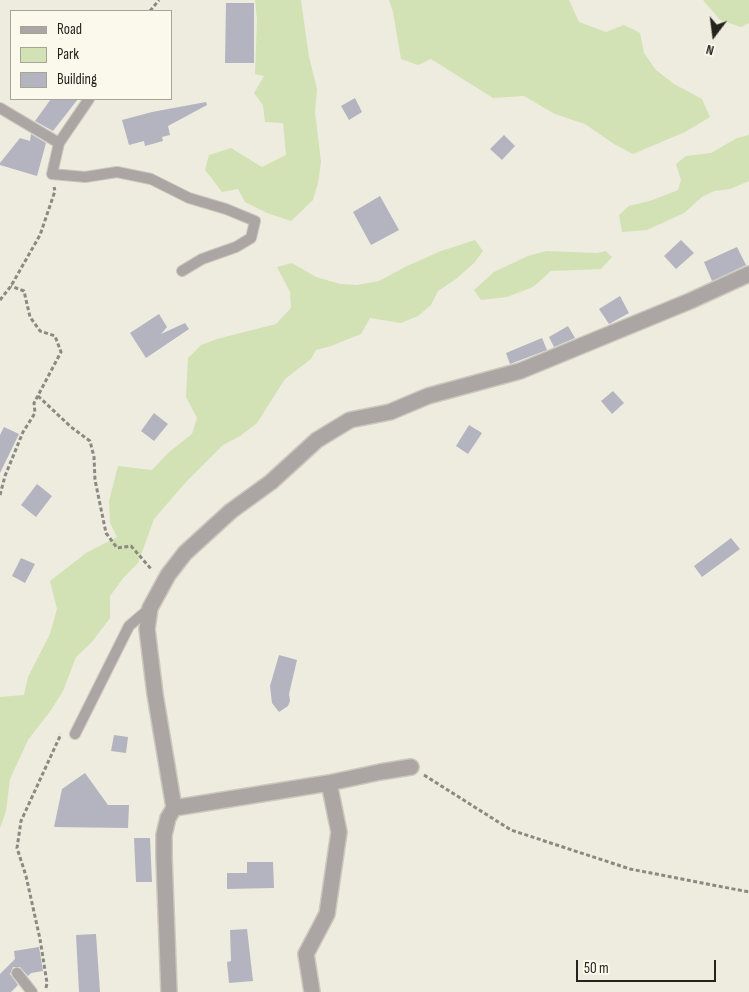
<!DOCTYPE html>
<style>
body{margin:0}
#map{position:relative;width:749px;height:992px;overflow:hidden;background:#eeebdf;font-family:"Sofia Sans Condensed",sans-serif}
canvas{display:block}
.legend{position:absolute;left:10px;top:10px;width:162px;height:90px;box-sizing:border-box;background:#fbf8ec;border:1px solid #a5a39a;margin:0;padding:6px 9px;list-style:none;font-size:15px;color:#24231e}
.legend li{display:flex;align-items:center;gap:10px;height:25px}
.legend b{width:25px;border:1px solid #a5a39a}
.north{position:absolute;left:689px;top:10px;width:50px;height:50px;-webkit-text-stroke:4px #fbf8ec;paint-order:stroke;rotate:195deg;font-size:14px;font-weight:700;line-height:20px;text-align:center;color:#24231e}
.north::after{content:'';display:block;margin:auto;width:18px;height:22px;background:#24231e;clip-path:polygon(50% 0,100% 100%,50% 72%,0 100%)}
.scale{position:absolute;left:576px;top:960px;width:140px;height:22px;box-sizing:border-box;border:2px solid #24231e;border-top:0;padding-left:6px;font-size:15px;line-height:18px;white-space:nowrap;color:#24231e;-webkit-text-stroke:4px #fbf8ec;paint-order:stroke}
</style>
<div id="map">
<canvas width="749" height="992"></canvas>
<ul class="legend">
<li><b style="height:6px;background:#aba5a4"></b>Road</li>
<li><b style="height:14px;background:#d2e2b4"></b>Park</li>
<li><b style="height:14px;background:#b3b4bf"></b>Building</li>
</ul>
<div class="north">N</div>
<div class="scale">50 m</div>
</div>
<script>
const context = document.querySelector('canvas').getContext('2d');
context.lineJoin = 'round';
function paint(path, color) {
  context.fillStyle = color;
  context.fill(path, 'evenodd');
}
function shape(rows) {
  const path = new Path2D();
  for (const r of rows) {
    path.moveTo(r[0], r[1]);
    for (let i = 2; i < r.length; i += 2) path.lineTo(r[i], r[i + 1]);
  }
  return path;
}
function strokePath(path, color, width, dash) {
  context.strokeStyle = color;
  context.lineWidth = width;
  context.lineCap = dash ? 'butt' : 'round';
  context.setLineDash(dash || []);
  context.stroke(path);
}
paint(shape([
 [255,0,301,0,309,57,317,89,315,112,321,162,318,183,313,200,291,221,267,213,245,202,238,189,222,192,205,170,209,155,231,148,262,167,286,155,283,123,265,122,263,105,254,93,264,76,255,74,257,20],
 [389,0,569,0,579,22,606,32,624,25,640,33,644,53,656,70,674,84,702,99,710,117,685,132,633,154,614,144,585,124,555,114,524,96,493,98,431,59,418,65,401,59,393,12],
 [703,0,749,0,749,23,741,27,720,20],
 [749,135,749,181,730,189,714,191,702,197,684,213,647,230,622,232,619,215,629,206,653,200,678,190,681,180,676,164,686,156,711,153,737,138],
 [475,240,483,251,474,263,456,279,438,291,431,305,418,316,401,323,370,318,361,334,331,346,316,350,311,359,285,379,257,423,240,436,223,445,186,482,154,519,138,563,124,577,110,596,110,618,91,643,76,657,63,691,51,710,28,740,10,779,6,811,0,828,0,697,24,695,28,677,50,634,57,609,50,581,86,553,117,537,110,523,109,501,118,466,152,470,168,453,192,434,197,418,186,397,188,358,201,345,217,339,276,324,291,308,290,292,277,267,292,263,316,277,340,284,357,285,379,281,405,267,441,251],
 [546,251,597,253,606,251,612,257,601,269,551,271,533,287,507,297,481,300,474,290,494,272,528,256]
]), '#d2e2b4');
paint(shape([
 [226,3,254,3,254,63,225,63],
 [355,98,362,112,349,120,341,106],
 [51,99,78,99,53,131,35,121],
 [206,102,207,105,168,126,170,135,162,137,163,141,145,146,144,141,129,145,122,120,152,112],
 [31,134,46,143,37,176,0,165,0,163,20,138,30,141],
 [504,135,515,146,502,160,490,149],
 [380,196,399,230,371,245,353,212],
 [681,240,694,253,676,269,664,256],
 [737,247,746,265,712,281,704,262],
 [620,296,629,313,609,324,599,309],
 [159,314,167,327,161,334,185,323,189,329,146,358,130,333],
 [568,326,575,338,554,347,549,337],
 [542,338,547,350,510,364,506,353],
 [613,391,624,403,612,414,601,401],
 [154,413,168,424,154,441,141,431],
 [469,425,482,433,468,454,456,446],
 [4,427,19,434,0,473,0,435],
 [37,484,52,496,36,517,21,505],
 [731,538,740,549,702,577,694,566],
 [21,558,35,564,25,583,12,576],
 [279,655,297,660,289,694,290,701,288,706,279,712,272,703,270,686],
 [114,735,128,737,126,753,111,751],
 [85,773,108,805,129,805,128,828,54,827,62,789],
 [134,838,150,838,152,882,136,882],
 [247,862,273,862,274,888,227,889,227,873,247,873],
 [247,929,253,981,229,983,227,962,231,961,230,930],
 [96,934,100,992,79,992,76,935],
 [39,947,43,971,31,973,28,976,20,967,13,967,10,974,18,985,11,992,0,992,0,974,15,959,14,951]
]), '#b3b4bf');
const service = shape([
 [89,99,59,143,52,174,85,177,117,172,151,179,189,198,226,209,255,221,251,238,236,247,202,259,182,271],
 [0,108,59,143],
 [75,734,129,626,150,608],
 [17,973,32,992]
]);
const minor = shape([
 [174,808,155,694,147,629,150,608,168,575,185,553,231,511,271,482,317,440,350,420,390,412,428,396,520,371,690,301,749,274],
 [169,992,164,857,164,835,168,818,174,808,329,783,380,772,411,767],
 [312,992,306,954,327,914,339,832,329,783]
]);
strokePath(service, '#cac7bc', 12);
strokePath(minor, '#cac7bc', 18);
strokePath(shape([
 [150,11,159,0],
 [0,300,11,286,40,235,55,191,54,187],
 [38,396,71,427,90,441,94,457,95,480,106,533,117,548,131,546,152,570],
 [0,495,5,476,23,432,35,413,34,403,61,352,55,336,40,331,30,317,24,291,11,286],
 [424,775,511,830,630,869,749,892],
 [46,988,47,983,40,939,26,876,17,848,21,821,61,734]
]), '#8b8981', 3, [4, 2.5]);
strokePath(service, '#aba5a4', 10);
strokePath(minor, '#aba5a4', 15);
</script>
